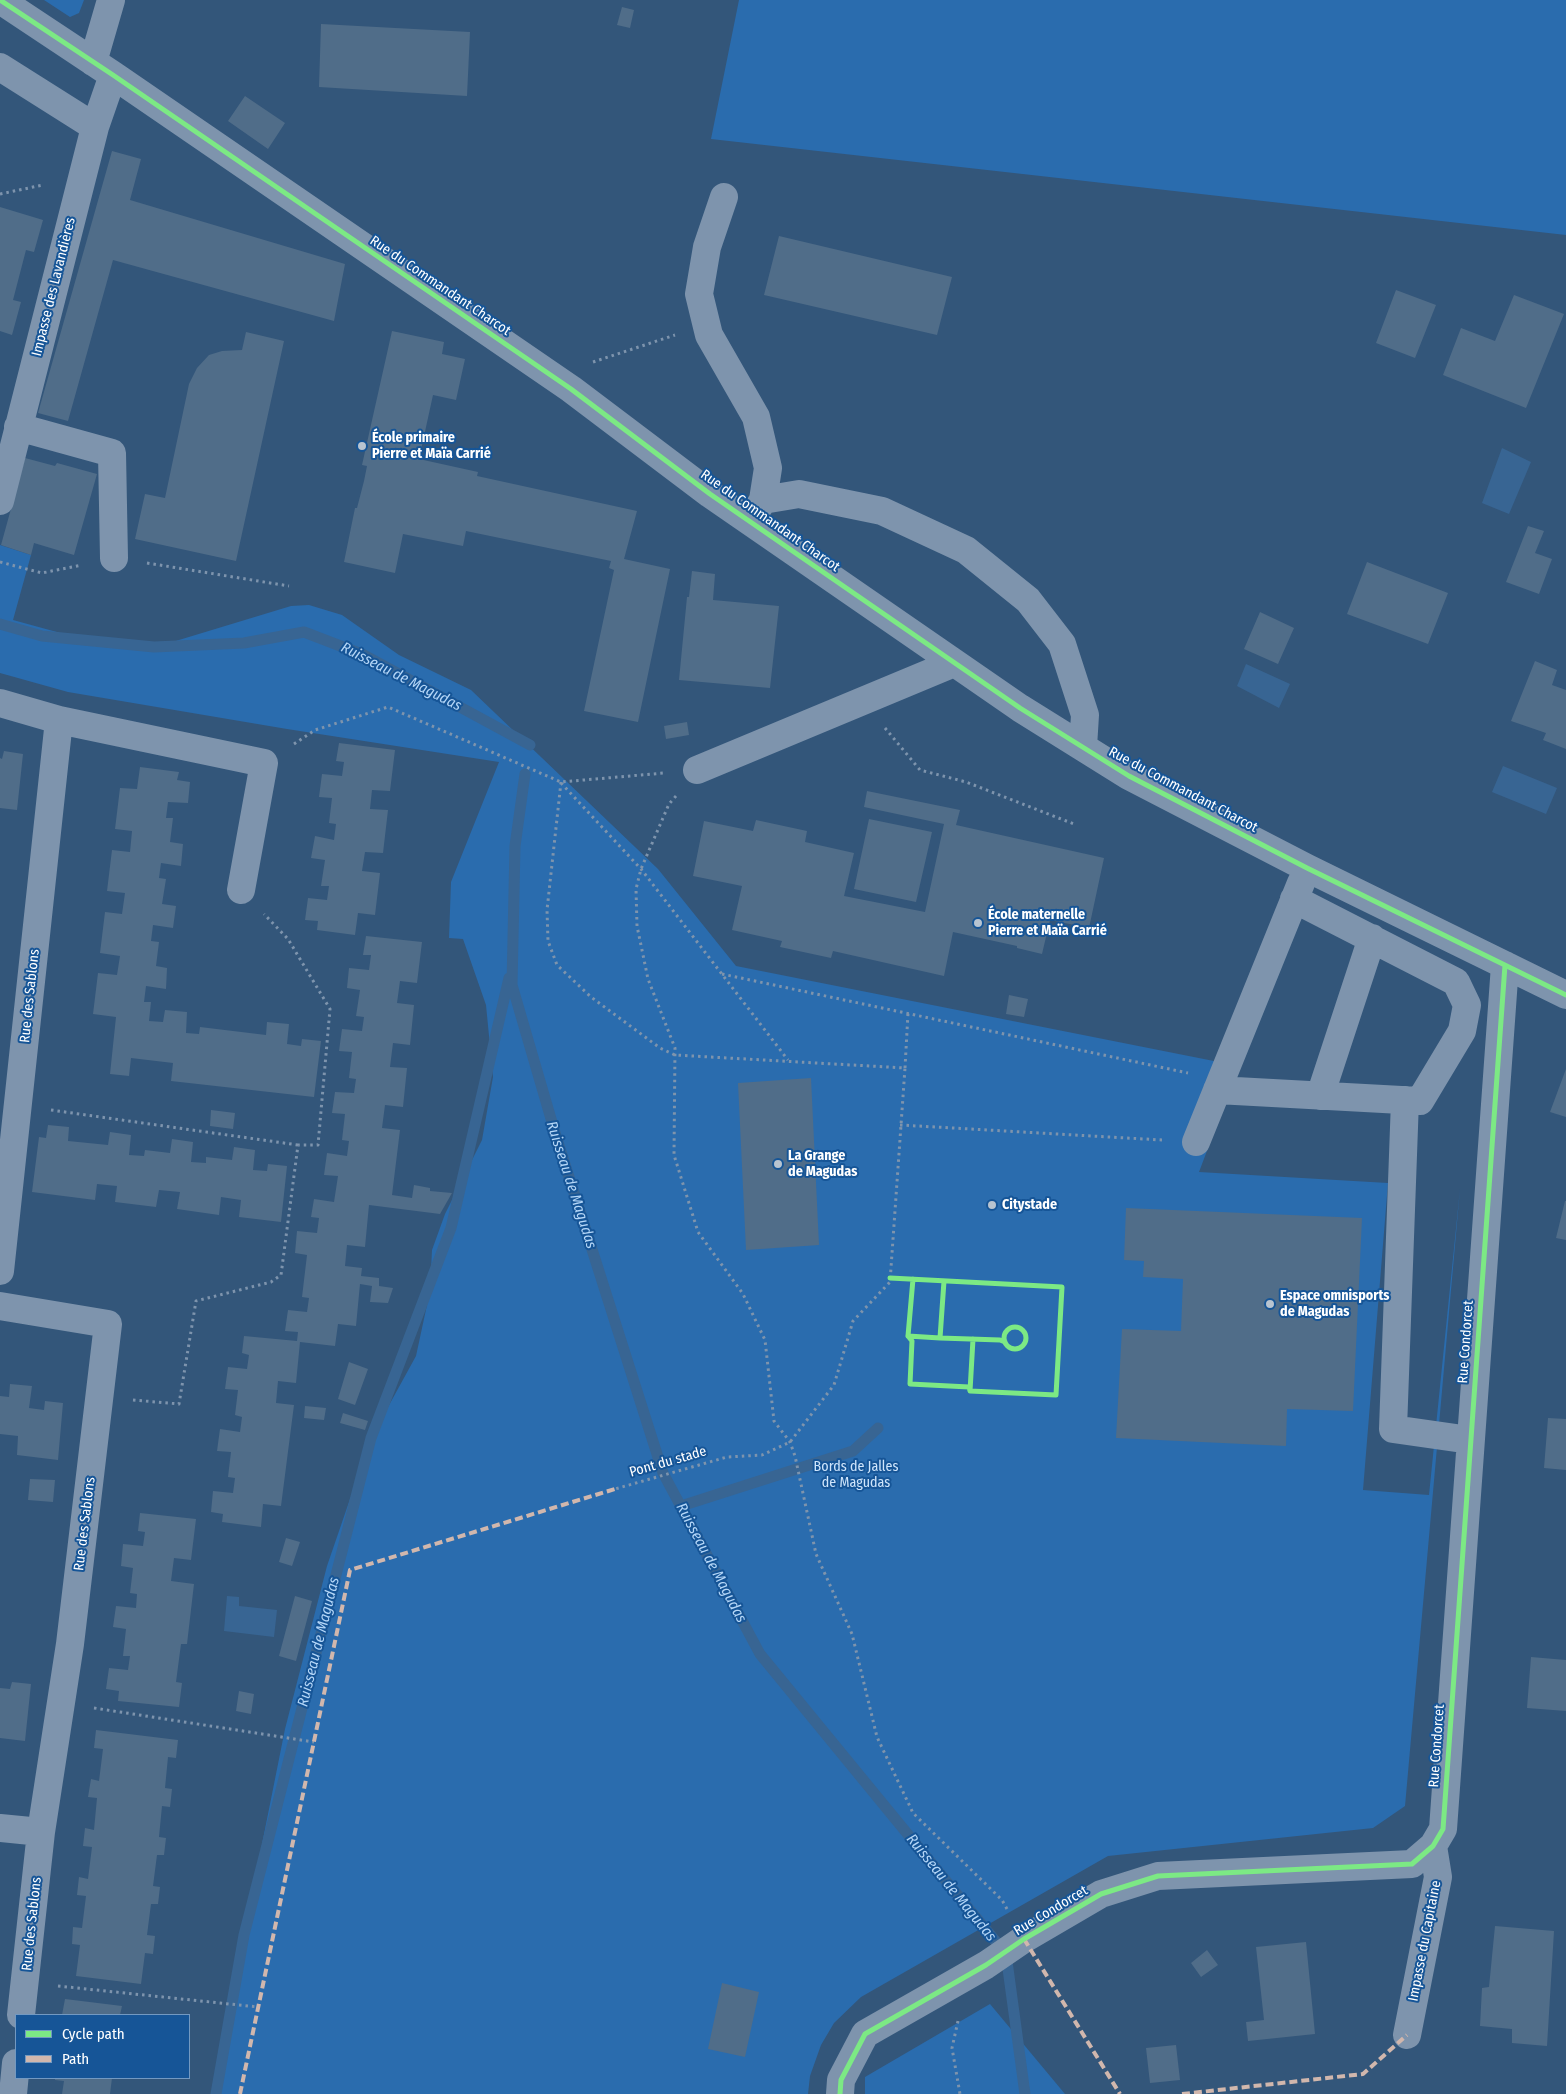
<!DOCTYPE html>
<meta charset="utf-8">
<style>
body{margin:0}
#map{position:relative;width:1566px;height:2094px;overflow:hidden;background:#33567a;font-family:"Fira Sans Condensed",sans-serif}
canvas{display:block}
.legend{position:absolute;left:15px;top:2014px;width:175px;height:65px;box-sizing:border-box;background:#165597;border:1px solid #7399c1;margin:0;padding:6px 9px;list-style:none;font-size:15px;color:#fff}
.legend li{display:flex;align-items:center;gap:10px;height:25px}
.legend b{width:25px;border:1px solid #7399c1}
</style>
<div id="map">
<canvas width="1566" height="2094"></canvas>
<ul class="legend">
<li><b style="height:6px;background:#7ce984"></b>Cycle path</li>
<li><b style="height:6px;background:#d1b7ad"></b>Path</li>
</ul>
</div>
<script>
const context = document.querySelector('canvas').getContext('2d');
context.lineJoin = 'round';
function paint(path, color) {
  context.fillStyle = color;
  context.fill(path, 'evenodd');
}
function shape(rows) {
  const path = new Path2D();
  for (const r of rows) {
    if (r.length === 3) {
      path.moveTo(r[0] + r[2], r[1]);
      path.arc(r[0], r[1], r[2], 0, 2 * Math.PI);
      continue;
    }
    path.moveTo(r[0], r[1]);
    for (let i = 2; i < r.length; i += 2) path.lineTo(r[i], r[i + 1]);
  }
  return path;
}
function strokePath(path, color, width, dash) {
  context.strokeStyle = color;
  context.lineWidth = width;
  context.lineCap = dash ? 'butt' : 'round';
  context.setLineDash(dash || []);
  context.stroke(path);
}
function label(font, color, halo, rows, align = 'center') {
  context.font = font + ' "Fira Sans Condensed",sans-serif';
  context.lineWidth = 4;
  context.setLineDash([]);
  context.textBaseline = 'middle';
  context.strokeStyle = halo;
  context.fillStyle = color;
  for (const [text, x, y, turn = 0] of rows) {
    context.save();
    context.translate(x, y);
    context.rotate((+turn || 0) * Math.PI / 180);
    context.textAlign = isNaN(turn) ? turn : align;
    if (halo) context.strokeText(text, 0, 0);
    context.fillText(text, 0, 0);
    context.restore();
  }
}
paint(shape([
 [44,0,84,0,79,13,70,17],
 [739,0,1566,0,1566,235,711,139],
 [0,545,31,555,13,620,86,640,146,650,291,606,309,605,342,615,399,655,471,690,658,869,736,966,1239,1066,1199,1172,1388,1183,1363,1490,1429,1495,1460,1189,1405,1806,1373,1828,1108,1856,861,1997,834,2023,821,2045,810,2076,808,2094,212,2094,285,1729,327,1566,371,1438,416,1356,430,1291,432,1250,445,1214,482,1140,493,1077,486,1005,463,939,449,938,451,882,499,762,287,729,68,692,0,673],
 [990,2004,1065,2094,865,2094,865,2077]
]), '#2a6cae');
paint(shape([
 [1502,448,1531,462,1509,514,1482,503],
 [1246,664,1290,684,1279,708,1237,686],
 [1503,766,1557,788,1546,814,1492,792],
 [227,1596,239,1597,239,1606,277,1610,274,1637,224,1631]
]), '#386593');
strokePath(shape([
 [0,624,42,636,154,647,244,643,304,632,364,655,530,745],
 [525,774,515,846,512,985,556,1136,663,1473,760,1654,1006,1954,1025,2094],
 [681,1506,853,1451,878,1428],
 [216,2094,244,1935,371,1438,451,1228,509,978]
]), '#386593', 11);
paint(shape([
 [622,7,634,10,630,28,617,25],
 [321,24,470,32,467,96,319,87],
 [245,96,285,123,268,149,228,121],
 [112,151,141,159,130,200,345,264,334,321,113,260,68,421,38,413],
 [0,207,43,220,34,252,26,250,13,300,21,302,12,335,0,331],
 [779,236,952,277,937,335,764,295],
 [1396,290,1436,305,1415,358,1376,343],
 [1514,295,1564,314,1526,408,1443,375,1461,328,1495,341],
 [392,331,444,342,442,354,465,359,456,400,433,395,419,459,478,472,477,476,637,511,624,559,670,569,638,722,584,711,614,570,609,568,611,561,466,531,463,546,403,534,395,573,344,562,355,508,357,508,364,481,367,466,362,465],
 [246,332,284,341,236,561,135,539,145,494,165,498,189,384,197,368,209,355,222,351,242,350],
 [25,458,55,466,57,463,97,474,74,555,34,543,31,555,1,545],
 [1528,526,1544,531,1535,553,1552,559,1539,594,1506,582],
 [1367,562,1448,593,1428,644,1347,614],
 [692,571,715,574,713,600,779,606,770,688,679,680,687,597,689,597],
 [1260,612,1294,628,1278,664,1244,649],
 [1535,661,1557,670,1552,685,1566,690,1566,749,1543,740,1546,733,1511,721],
 [687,722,689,735,666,739,664,726],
 [339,743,395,750,390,791,372,790,370,809,388,810,383,853,365,852,362,871,380,873,375,915,358,913,355,935,317,930,318,921,305,920,308,898,327,900,329,886,321,886,325,860,311,858,315,836,334,840,336,824,329,823,332,798,319,797,322,774,342,776,344,762,336,761],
 [4,751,23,754,17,810,0,808,0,758,2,759],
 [140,767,179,772,177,780,190,782,188,803,168,802,166,818,173,818,170,842,183,844,181,866,161,863,159,878,166,879,162,904,176,906,173,928,153,925,151,941,159,942,156,966,167,968,166,989,146,986,144,1002,151,1002,149,1021,163,1022,165,1010,187,1012,186,1033,199,1034,200,1027,266,1035,267,1022,289,1024,287,1044,301,1046,302,1039,321,1041,314,1097,171,1081,173,1063,131,1058,129,1076,110,1074,116,1017,93,1014,98,973,117,975,120,956,100,953,105,912,122,914,125,893,107,891,112,850,130,852,132,831,115,829,120,788,137,789],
 [867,791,960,810,956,825,1104,858,1089,928,1050,920,1042,954,1017,948,1017,946,953,932,944,976,833,951,831,958,780,947,782,941,732,930,742,886,693,876,704,821,753,831,756,820,807,831,805,842,854,853,844,896,925,912,944,824,864,807],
 [869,819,932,832,916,902,854,889],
 [366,936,422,942,417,983,400,981,397,1003,414,1005,410,1045,393,1043,390,1067,407,1068,403,1107,385,1105,382,1128,400,1130,392,1195,412,1198,414,1185,430,1188,430,1191,452,1193,440,1214,369,1205,365,1247,347,1245,345,1266,362,1268,361,1276,379,1278,379,1286,393,1288,388,1303,370,1302,372,1286,360,1284,356,1326,338,1324,335,1346,300,1342,296,1383,278,1381,276,1403,294,1405,281,1506,263,1504,261,1527,222,1522,223,1514,211,1512,213,1491,233,1493,235,1478,228,1477,231,1452,217,1451,220,1429,240,1432,242,1417,235,1415,238,1390,225,1389,228,1367,247,1369,249,1355,242,1353,244,1336,297,1341,298,1332,285,1331,288,1310,307,1312,309,1298,302,1297,307,1255,295,1253,297,1231,317,1233,319,1218,311,1217,314,1199,334,1202,338,1176,324,1175,327,1153,347,1156,349,1141,342,1140,345,1114,332,1113,335,1092,354,1093,356,1079,349,1078,352,1052,339,1051,342,1029,362,1031,364,1017,356,1016,360,990,347,988,349,968,369,970,371,955,363,955],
 [1009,995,1028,999,1024,1017,1006,1014],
 [1566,1069,1566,1117,1550,1112],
 [811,1078,819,1245,746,1250,738,1083],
 [211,1110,235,1113,233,1129,210,1126],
 [48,1125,69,1127,68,1141,108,1145,110,1132,131,1135,129,1155,144,1156,145,1150,170,1153,172,1139,193,1142,191,1162,206,1163,206,1157,232,1160,234,1147,255,1150,253,1170,267,1171,268,1164,287,1166,281,1222,239,1217,241,1200,221,1197,219,1215,177,1209,180,1192,159,1190,156,1207,115,1202,117,1186,97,1184,95,1200,32,1192,39,1137,46,1138],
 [1565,1201,1566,1201,1566,1240,1556,1238],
 [1126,1208,1362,1218,1353,1411,1287,1409,1286,1446,1116,1438,1122,1329,1181,1331,1183,1279,1143,1277,1144,1261,1124,1260],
 [349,1362,368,1369,355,1405,338,1399],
 [10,1384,32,1386,29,1408,44,1410,45,1401,63,1403,58,1460,17,1455,18,1436,0,1434,0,1396,9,1397],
 [305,1406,326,1408,324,1420,304,1418],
 [343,1413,368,1421,365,1430,340,1423],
 [1548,1418,1566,1419,1566,1470,1544,1468],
 [30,1479,55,1480,53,1502,28,1500],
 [140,1513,196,1519,191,1560,174,1558,171,1581,194,1584,187,1644,181,1644,176,1682,182,1683,179,1707,118,1701,119,1691,106,1689,109,1668,128,1670,130,1656,123,1656,126,1629,113,1627,116,1606,136,1608,137,1594,130,1593,133,1568,121,1566,123,1544,143,1546,145,1532,138,1531],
 [286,1538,300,1542,292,1566,279,1562],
 [295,1596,312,1601,296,1661,279,1656],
 [1531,1657,1566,1660,1566,1711,1527,1708],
 [12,1682,31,1684,25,1741,0,1738,0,1688,10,1689],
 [239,1691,254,1694,251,1714,236,1711],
 [96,1730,178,1740,176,1758,168,1757,165,1788,172,1789,170,1807,162,1806,159,1837,166,1838,164,1855,157,1855,153,1886,160,1887,158,1904,151,1904,147,1935,155,1936,153,1954,145,1953,141,1984,76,1976,80,1945,72,1944,73,1927,82,1928,86,1896,77,1895,79,1877,88,1879,92,1847,83,1846,85,1828,94,1830,97,1798,88,1797,91,1779,99,1781,103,1749,94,1748],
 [1495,1926,1554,1931,1547,2046,1512,2043,1512,2029,1480,2026,1482,1988,1489,1987],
 [1306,1942,1315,2034,1248,2041,1246,2022,1264,2020,1256,1947],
 [1207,1950,1218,1965,1201,1977,1191,1963],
 [722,1983,759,1992,745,2057,708,2049],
 [65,1999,122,2006,120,2015,62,2015],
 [1176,2045,1180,2080,1150,2083,1146,2048],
 [55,2078,112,2078,110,2094,62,2094,64,2081,55,2080]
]), '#506d89');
strokePath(shape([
 [0,194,43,185],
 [593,362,675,335],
 [0,562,42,573,82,565],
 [147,563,289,586],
 [885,728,920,770,966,782,1074,824],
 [294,744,315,730,388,707,561,782,664,773],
 [561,782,547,910,548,941,557,965,591,997,660,1048,675,1055,905,1068,890,1282,853,1321,834,1385,790,1442,762,1455,727,1457,615,1489],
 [561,783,641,869,788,1060],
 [676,796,669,804,641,869,636,889,637,926,648,979,675,1048,674,1155,698,1232,743,1294,765,1340,774,1421,790,1442,795,1456,816,1554,852,1634,877,1737,913,1813,1002,1900,1007,1909],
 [722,974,1188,1073],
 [905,1068,908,1013],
 [51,1110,298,1145],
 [900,1125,1162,1140],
 [133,1400,179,1404,196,1301,271,1282,281,1275,298,1145,318,1145,330,1009,288,939,264,914],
 [94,1708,314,1742],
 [58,1986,258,2007],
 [958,2021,952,2048,960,2094]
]), '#7e94ad', 3, [2.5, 4]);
strokePath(shape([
 [0,0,113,75,571,389,710,494,1020,708,1129,776,1307,868,1566,995],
 [93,62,111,0],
 [0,67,95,127],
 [724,197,707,247,699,294,709,335,756,417,768,468,763,500,755,513],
 [18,427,112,453,114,558],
 [763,500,799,494,882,511,966,550,1028,600,1062,644,1085,715,1083,747],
 [0,501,95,127,113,75],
 [0,703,59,720,0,1271],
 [59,720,264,763,241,890],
 [697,770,954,663],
 [1217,1090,1420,1101,1462,1031,1467,1005,1456,982,1294,899],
 [1320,1096,1372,938],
 [1405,1100,1393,1429,1470,1440],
 [1196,1142,1301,883],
 [0,1306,108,1324,70,1644,41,1832,21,2015],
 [0,1828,41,1832],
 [1407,2035,1438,1877,1433,1846],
 [13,2094,16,2063],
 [840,2094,841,2080,865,2034,986,1965,1024,1939,1101,1894,1158,1876,1412,1864,1433,1846,1443,1829,1505,965]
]), '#7e94ad', 28);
strokePath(shape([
 [1024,1939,1120,2094],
 [240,2094,350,1570,615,1489],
 [1182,2094,1363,2074,1407,2035]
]), '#d1b7ad', 4, [8, 4]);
strokePath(shape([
 [0,0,113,75,571,389,710,494,1020,708,1129,776,1307,868,1566,995],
 [890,1278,1062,1287,1056,1395,970,1391,973,1339],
 [913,1279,908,1336,940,1338],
 [944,1281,940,1338,1000,1340,1005,1342],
 [1015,1338,11],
 [908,1336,912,1341,910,1384,969,1387,970,1391],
 [840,2094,841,2080,865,2034,986,1965,1024,1939,1101,1894,1158,1876,1412,1864,1433,1846,1443,1829,1505,965]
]), '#7ce984', 5);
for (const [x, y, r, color] of [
 [362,446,5,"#b8c4d0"],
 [978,923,5,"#b8c4d0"],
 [778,1164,5,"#b8c4d0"],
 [992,1205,5,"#b8c4d0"],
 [1270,1304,5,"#b8c4d0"]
]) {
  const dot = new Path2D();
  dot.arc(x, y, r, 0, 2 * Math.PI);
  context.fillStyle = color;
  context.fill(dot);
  strokePath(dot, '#165597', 2);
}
label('14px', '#fff', '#165597', [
 ["Rue du Commandant Charcot",440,286,34],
 ["Impasse des Lavandières",54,287,-76],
 ["Rue du Commandant Charcot",770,521,35],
 ["Rue du Commandant Charcot",1183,790,28],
 ["Rue des Sablons",30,996,-84],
 ["Rue Condorcet",1466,1342,-86],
 ["Pont du stade",668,1462,-16],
 ["Rue des Sablons",85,1524,-83],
 ["Rue Condorcet",1437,1746,-86],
 ["Rue Condorcet",1051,1911,-31],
 ["Rue des Sablons",32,1924,-84],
 ["Impasse du Capitaine",1425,1941,-79]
]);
label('bold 14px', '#fff', '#165597', [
 ["École primaire",372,438],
 ["Pierre et Maïa Carrié",372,454],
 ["École maternelle",988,915],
 ["Pierre et Maïa Carrié",988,931],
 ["La Grange",788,1156],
 ["de Magudas",788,1172],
 ["Citystade",1002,1205],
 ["Espace omnisports",1280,1296],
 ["de Magudas",1280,1312]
], 'left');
label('14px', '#d0e6fc', '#165597', [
 ["Bords de Jalles",856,1467],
 ["de Magudas",856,1483]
]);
label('italic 15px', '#b5d7f8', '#165597', [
 ["Ruisseau de Magudas",401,677,27],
 ["Ruisseau de Magudas",571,1185,72],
 ["Ruisseau de Magudas",711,1563,62],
 ["Ruisseau de Magudas",319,1642,-76],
 ["Ruisseau de Magudas",951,1888,51]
]);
</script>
